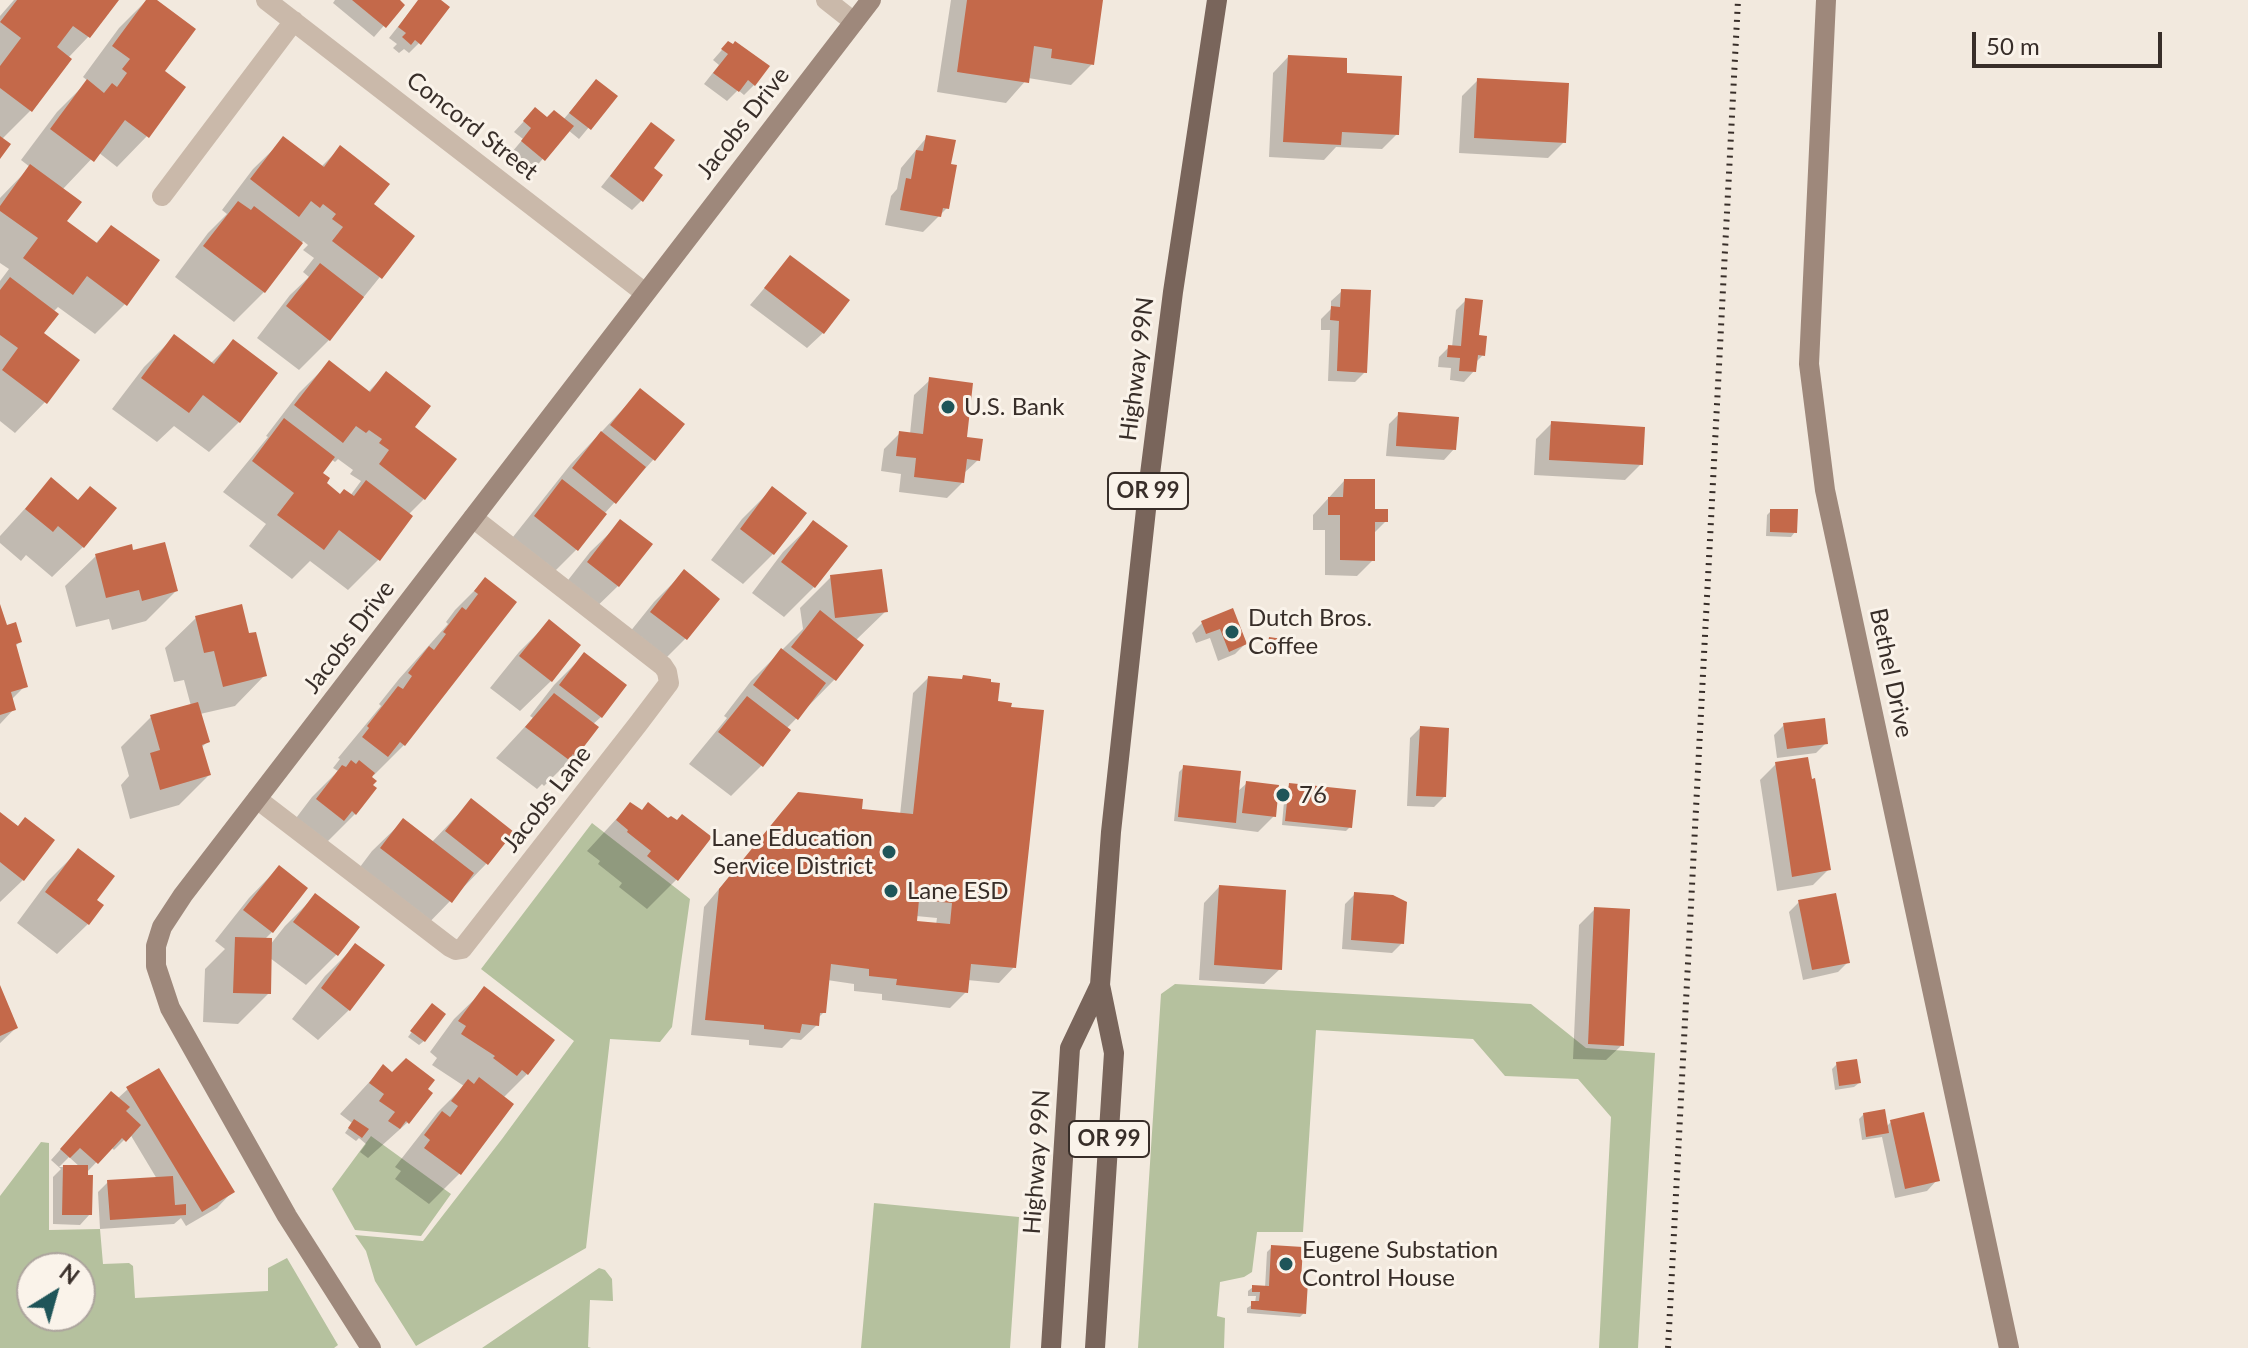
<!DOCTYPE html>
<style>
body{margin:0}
#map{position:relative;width:2248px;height:1348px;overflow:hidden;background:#f2e9de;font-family:Lato,sans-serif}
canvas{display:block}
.north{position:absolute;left:16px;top:1252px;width:80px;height:80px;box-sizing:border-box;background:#faf3ea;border:2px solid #aca49d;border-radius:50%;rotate:37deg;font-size:22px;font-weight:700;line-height:32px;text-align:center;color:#382e29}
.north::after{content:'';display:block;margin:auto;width:28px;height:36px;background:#1f5559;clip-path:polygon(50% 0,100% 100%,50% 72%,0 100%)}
.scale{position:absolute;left:1972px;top:32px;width:190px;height:36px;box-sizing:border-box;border:4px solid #382e29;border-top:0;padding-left:10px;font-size:24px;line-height:28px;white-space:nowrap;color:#382e29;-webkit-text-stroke:6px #faf3ea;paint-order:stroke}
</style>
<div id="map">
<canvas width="2248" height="1348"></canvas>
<div class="north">N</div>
<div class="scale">50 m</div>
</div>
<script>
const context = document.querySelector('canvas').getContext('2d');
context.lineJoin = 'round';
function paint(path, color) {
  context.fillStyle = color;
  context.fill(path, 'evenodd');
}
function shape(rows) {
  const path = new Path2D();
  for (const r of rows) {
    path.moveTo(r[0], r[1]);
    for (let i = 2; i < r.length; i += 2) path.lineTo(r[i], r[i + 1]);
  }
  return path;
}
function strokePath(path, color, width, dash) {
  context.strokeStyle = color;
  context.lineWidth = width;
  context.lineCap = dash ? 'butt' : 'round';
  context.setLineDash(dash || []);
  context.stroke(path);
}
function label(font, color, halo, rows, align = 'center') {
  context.font = font + ' Lato,sans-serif';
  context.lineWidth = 6;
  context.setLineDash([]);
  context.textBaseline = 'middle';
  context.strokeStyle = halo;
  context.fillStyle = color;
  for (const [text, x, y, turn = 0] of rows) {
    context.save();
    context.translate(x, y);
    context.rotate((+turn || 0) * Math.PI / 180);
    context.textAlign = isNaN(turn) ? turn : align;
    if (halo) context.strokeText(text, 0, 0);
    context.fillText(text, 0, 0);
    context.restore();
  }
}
paint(shape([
 [592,823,690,899,672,1027,660,1042,610,1039,586,1248,416,1346,375,1281,366,1251,355,1235,423,1241,502,1139,574,1041,481,969],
 [1175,984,1531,1004,1586,1048,1655,1053,1638,1348,1599,1348,1611,1117,1578,1079,1505,1076,1473,1039,1316,1030,1303,1232,1257,1232,1252,1272,1244,1277,1220,1282,1217,1316,1225,1318,1224,1348,1138,1348,1161,994],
 [371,1136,451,1194,421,1236,355,1230,332,1189],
 [41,1142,49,1143,49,1230,100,1229,103,1264,129,1263,133,1266,135,1298,268,1291,268,1268,287,1258,338,1345,334,1348,0,1348,0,1196],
 [32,1268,80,1268,80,1316,32,1316],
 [874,1203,1019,1217,1010,1348,861,1348],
 [599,1268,605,1270,612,1279,613,1301,590,1300,588,1347,591,1348,482,1348]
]), '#b5c19e');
paint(shape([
 [14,0,116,0,88,37,68,58,70,59,30,111,2,139,0,156,0,16],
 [147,0,153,0,163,71,147,136,117,167,98,152,62,190,65,222,95,244,111,227,125,304,95,334,58,307,53,312,42,334,45,402,15,433,0,421,0,281,9,269,0,263,0,198,30,167,21,160,57,112,88,81,83,77,119,28],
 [335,0,396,0,402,5,374,37,333,3],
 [419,0,438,0,419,43,409,53,404,49,399,53,393,48,397,44,389,38],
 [951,0,1101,0,1092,64,1071,85,1028,78,1006,103,937,92],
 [728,43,754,85,744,95,738,90,727,101,704,84,719,65,713,60],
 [1288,57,1345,74,1397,134,1382,149,1336,147,1324,160,1269,157,1273,73],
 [1478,80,1564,142,1548,158,1459,153,1462,96],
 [596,81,615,96,579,139,568,130,533,170,512,152,523,139,514,132,525,120,563,120],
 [651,124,651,168,642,200,632,210,601,187],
 [927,137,949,165,947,208,923,232,885,225,891,196,897,189,901,168],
 [284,139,321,167,340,148,371,205,413,236,329,340,299,370,257,338,290,295,309,277,303,272,314,258,303,250,308,245,303,241,264,292,234,322,175,277,208,233,227,214,222,210,253,169],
 [790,258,823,333,807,348,750,305],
 [1342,291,1365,372,1355,382,1328,381,1330,330,1321,330,1321,319,1331,309,1331,301],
 [1466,300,1483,355,1475,363,1474,371,1464,382,1450,380,1451,368,1438,367,1439,357,1449,347,1452,347,1456,310],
 [174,337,210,364,233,341,276,373,239,422,209,452,174,426,157,442,112,409,144,367],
 [329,363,368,392,386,374,412,427,424,499,408,515,378,560,348,590,310,561,292,579,249,546,266,524,223,492,268,437,266,436,299,393],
 [331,459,335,462,338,459,353,470,350,474,361,481,350,496,340,496,324,484,320,473],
 [930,380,978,460,963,474,963,482,947,498,899,492,901,474,881,471,884,449,900,433,910,434,914,395],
 [640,391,682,424,653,460,604,514,577,549,547,579,505,547,571,464],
 [1399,414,1454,449,1444,460,1386,456,1389,424],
 [1552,423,1641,464,1625,480,1534,475,1536,439],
 [51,480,77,502,83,547,52,577,26,555,21,561,0,543,0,536],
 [1344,481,1373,511,1386,521,1373,534,1373,560,1357,576,1325,575,1325,530,1313,530,1313,515],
 [772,489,773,554,743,584,711,560,742,519],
 [1771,511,1795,532,1791,537,1766,536,1767,515],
 [621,522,618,586,587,616,558,593,590,552],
 [814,522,814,587,784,617,752,593,783,552],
 [132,552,176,591,146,621,112,630,109,619,76,627,65,586,96,556],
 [684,572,717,599,685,639,655,669,621,643,654,602],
 [831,577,886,611,856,640,862,645,834,680,786,729,789,731,761,766,731,796,689,764,727,718,724,716,751,681,803,629,800,608],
 [485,580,404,745,374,775,372,773,355,814,325,844,287,830,312,797,338,771,333,768,340,759,338,758,381,706,379,704,399,679,448,624,446,622,455,610],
 [0,610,5,627,20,642,14,647,25,686,11,700,14,709,0,724],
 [1232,611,1245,644,1235,654,1218,661,1210,638,1196,643,1192,633,1202,623],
 [196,618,265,675,235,706,200,714,207,742,201,748,209,775,179,805,130,819,121,785,129,776,121,747,151,717,191,706,184,680,174,682,165,648],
 [549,622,579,646,551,681,520,711,490,688,519,652],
 [1270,639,1279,650,1275,655,1264,654,1265,644],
 [584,655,601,717,592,725,575,755,544,786,542,784,537,789,496,758,533,718,530,716,554,685],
 [928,678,996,703,1014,967,999,983,967,980,966,992,950,1008,882,1000,882,994,854,991,854,984,827,980,824,1012,817,1019,817,1025,801,1040,791,1039,782,1048,749,1045,749,1040,691,1035,704,907,798,794,860,811,900,815,913,693],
 [916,916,937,918,936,925,915,923],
 [1784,725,1826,743,1816,753,1777,758,1774,735],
 [1420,728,1444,797,1434,807,1407,806,1410,738],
 [1776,764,1829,869,1813,885,1777,891,1760,780],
 [1184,767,1237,792,1247,783,1274,816,1258,832,1174,821,1179,772],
 [1290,785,1350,827,1346,831,1282,825,1285,790],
 [471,801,486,864,420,932,351,879,372,851,403,821,431,843],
 [630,804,677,879,647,909,619,887,622,883,598,864,600,861,587,851],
 [0,815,23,880,0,902],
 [78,851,94,900,101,906,88,924,57,954,17,923,48,881],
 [279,867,272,932,264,940,270,945,285,926,315,896,357,928,336,955,306,985,270,958,269,993,238,1024,203,1022,205,969,225,949,215,941,249,898],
 [1219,887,1280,969,1264,984,1199,980,1204,903],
 [1355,894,1402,943,1392,953,1342,949,1345,904],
 [1799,902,1848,962,1838,972,1803,980,1789,912],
 [1595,909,1622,1045,1606,1060,1573,1059,1579,925],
 [355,946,349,1010,318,1040,292,1019,325,976],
 [485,989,527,1074,503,1098,512,1104,459,1174,429,1204,395,1179,401,1171,395,1167,438,1112,464,1086,432,1065,437,1058,430,1052,454,1019],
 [0,990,16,1028,0,1043],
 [428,1010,424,1041,419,1045,408,1037],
 [1837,1064,1859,1083,1854,1087,1835,1090,1832,1069],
 [383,1067,392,1074,408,1122,368,1158,360,1152,366,1144,359,1138,356,1141,345,1133,352,1123,340,1114],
 [128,1089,232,1192,217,1208,186,1226,181,1218,174,1224,100,1229,98,1192,108,1182,157,1179,130,1134,114,1150,111,1147,86,1173,90,1214,80,1225,53,1224,53,1177,61,1169,51,1160,101,1104,117,1099],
 [69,1157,80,1167,59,1167],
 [1864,1114,1886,1127,1891,1122,1937,1180,1927,1191,1895,1198,1882,1137,1862,1140,1859,1119],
 [1272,1247,1299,1283,1304,1313,1300,1317,1247,1313,1247,1308,1255,1303,1256,1296,1248,1296,1248,1291,1253,1287,1265,1288,1267,1252]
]), '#0003');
paint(shape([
 [17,0,119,0,90,38,73,26,57,47,72,59,32,112,0,88,0,66,21,38,0,22],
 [146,0,157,0,196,29,165,71,186,87,149,138,125,120,94,162,50,129,87,79,104,93,112,83,117,87,127,73,122,69,130,59,112,46],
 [352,0,400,0,405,5,386,28],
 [418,0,441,0,450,7,421,45,415,40,411,45,402,37,406,33,398,27],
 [967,0,1103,0,1094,65,1051,58,1052,49,1034,46,1029,83,957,72],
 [728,41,733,44,735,41,770,66,755,86,748,80,739,92,713,73,728,54,721,49],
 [1288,55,1347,58,1347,73,1402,76,1399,135,1342,132,1341,145,1283,142],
 [1477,78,1569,83,1566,143,1474,138],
 [596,79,618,96,591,130,569,113],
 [535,107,547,117,554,110,574,126,545,161,521,141,531,128,523,121],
 [651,122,675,140,654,168,663,175,643,202,610,176],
 [926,135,956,140,951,164,957,165,949,209,943,208,941,217,900,210,906,178,911,179,916,150,923,151],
 [0,136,11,144,0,159],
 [283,136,324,167,340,145,390,184,374,204,415,236,382,279,332,241,343,227,332,219,336,214,323,204,320,208,311,201,299,217,250,179],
 [30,164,82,202,67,221,97,243,111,225,160,260,127,306,87,276,73,295,23,258,38,238,0,211,0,206],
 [238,201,251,210,254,206,303,243,265,293,203,246],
 [790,255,850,300,824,334,764,288],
 [320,263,364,297,330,341,286,306],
 [10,277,59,314,44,333,80,360,47,404,2,370,18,348,0,335,0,290],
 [1341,289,1371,290,1367,373,1337,371,1339,321,1330,320,1331,306,1340,307],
 [1465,298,1483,300,1479,335,1487,336,1485,356,1478,355,1476,372,1459,371,1460,358,1447,357,1448,345,1461,346],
 [174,334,214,364,233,339,278,373,240,423,203,395,189,413,141,378],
 [329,360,370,392,386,371,431,406,415,427,457,459,425,500,379,464,389,450,379,443,382,439,369,430,366,433,356,426,343,443,294,405],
 [929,377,973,383,967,437,983,439,980,461,967,459,964,483,914,477,916,458,896,456,899,431,923,434],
 [640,388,685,424,655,461,610,425],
 [1398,412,1459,417,1456,450,1396,446],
 [284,418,335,457,323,473,330,478,327,483,340,494,344,489,354,496,366,480,413,516,380,561,339,530,324,550,277,515,294,493,252,461],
 [1551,421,1645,427,1643,465,1549,460],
 [601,431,646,467,616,504,572,468],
 [51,477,78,500,90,486,117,508,84,548,58,526,53,532,25,509],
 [562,479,607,514,578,551,534,516],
 [1344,479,1375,479,1375,509,1388,509,1388,522,1375,522,1375,561,1340,560,1340,515,1328,515,1328,497,1343,497],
 [772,486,807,513,774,555,740,529],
 [1770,509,1798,509,1797,533,1770,532],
 [620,519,653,544,619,587,587,562],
 [813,520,848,546,815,588,781,562],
 [165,542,178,591,142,601,139,590,106,598,95,554,132,544,133,550],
 [684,569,720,599,687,640,650,612],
 [882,569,888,612,835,618,830,575],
 [485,577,517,602,405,746,400,742,388,757,362,737,369,728,367,726,398,686,403,689,412,676,408,673,429,646,434,650,446,634,443,632,462,607,466,610,478,594,474,591],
 [0,604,7,625,16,622,22,642,16,644,28,687,11,692,16,710,0,715],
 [242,604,249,633,256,632,267,676,223,687,214,651,204,653,195,616],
 [1233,608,1247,644,1229,652,1220,629,1206,634,1201,621],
 [820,610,864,645,836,681,791,647],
 [549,619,581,645,552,682,519,656],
 [1269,637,1283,639,1281,651,1267,650],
 [781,648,826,683,798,720,753,685],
 [584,652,627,685,602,718,559,685],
 [963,675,991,679,991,682,1000,683,998,701,1012,703,1011,707,1044,710,1016,968,971,964,968,993,896,985,897,979,869,976,869,969,831,964,826,1013,820,1013,819,1026,802,1024,800,1033,764,1029,764,1025,705,1020,719,889,798,792,863,799,862,809,913,814,928,676,962,679],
 [919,900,952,903,950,924,917,921],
 [554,693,599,727,576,757,573,754,569,760,525,727],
 [747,696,791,730,763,767,718,732],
 [198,702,210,742,202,745,211,775,160,790,150,753,160,750,150,715],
 [1825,718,1828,744,1787,749,1783,723],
 [1420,726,1449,728,1446,797,1416,796],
 [1808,757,1812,779,1815,778,1831,870,1792,877,1775,762],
 [351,760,356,764,359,760,375,773,372,777,377,781,373,785,377,788,356,815,352,811,344,821,316,799,342,765,346,767],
 [1183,765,1241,771,1236,823,1178,817],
 [1246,781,1279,785,1276,817,1242,813],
 [1289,783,1356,790,1352,828,1285,821],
 [471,798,514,832,488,865,445,831],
 [630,802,642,810,648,802,668,818,671,816,677,820,682,814,712,837,678,881,647,856,651,851,627,832,628,830,616,820],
 [0,812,18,826,25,817,55,840,24,881,0,862],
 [403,818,474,873,452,903,380,848],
 [78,848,115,876,97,900,104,905,89,925,45,892],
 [279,865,308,888,273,933,243,910],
 [1219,885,1286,890,1282,970,1214,965],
 [1354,892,1393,895,1407,902,1404,944,1351,940],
 [315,893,360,927,338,956,293,922],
 [1836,893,1850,963,1812,970,1798,900],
 [1594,907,1630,909,1624,1046,1588,1044],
 [235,937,272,938,271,994,233,993],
 [355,943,385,965,350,1011,321,988],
 [0,985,18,1028,0,1036],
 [484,986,555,1040,528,1075,522,1070,517,1076,493,1058,495,1056,461,1034,466,1026,458,1021],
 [432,1003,446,1014,425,1042,410,1031],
 [406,1058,435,1080,428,1089,433,1093,409,1124,406,1121,400,1129,388,1121,395,1112,379,1101,384,1094,369,1083,383,1064,392,1072],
 [1857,1059,1861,1083,1839,1086,1836,1062],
 [159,1068,235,1192,202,1212,126,1087],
 [479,1077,514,1104,461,1175,424,1148,430,1140,424,1135,442,1111,450,1117,458,1106,451,1101,468,1079,474,1084],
 [111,1091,130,1107,126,1111,141,1125,126,1142,122,1138,98,1164,80,1148,70,1158,60,1149],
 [1885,1109,1889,1133,1866,1137,1863,1113],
 [1924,1112,1940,1181,1905,1189,1890,1120],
 [354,1119,369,1129,362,1138,348,1128],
 [63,1165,88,1165,88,1175,93,1175,92,1215,62,1215],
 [173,1176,175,1205,186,1204,186,1215,110,1220,107,1180],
 [1271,1245,1303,1247,1301,1281,1308,1281,1306,1314,1251,1309,1251,1301,1259,1301,1260,1292,1252,1292,1252,1285,1269,1286]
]), '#c4694a');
strokePath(shape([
 [266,0,645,293],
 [826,0,854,22],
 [162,196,294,21],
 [257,799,450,947,456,950,462,949,638,724,669,683,667,672,663,666,473,518]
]), '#cab9aa', 20);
strokePath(shape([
 [1826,0,1809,364,1825,490,2009,1348],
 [371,1348,287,1216,170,1008,156,966,156,946,162,927,183,895,871,0]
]), '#9e887b', 20);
strokePath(shape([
 [1051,1348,1070,1048,1100,985],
 [1095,1348,1114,1053,1100,985,1111,832,1149,482,1173,292,1217,0]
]), '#79655b', 20);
strokePath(shape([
 [1668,1348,1738,0]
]), '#382e29', 6, [2, 6]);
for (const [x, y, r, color] of [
 [948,407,8,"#1f5559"],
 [1232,632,8,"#1f5559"],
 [1283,795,8,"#1f5559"],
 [889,852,8,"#1f5559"],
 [891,891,8,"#1f5559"],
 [1286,1264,8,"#1f5559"]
]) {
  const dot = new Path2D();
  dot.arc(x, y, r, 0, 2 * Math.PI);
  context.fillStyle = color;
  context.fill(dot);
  strokePath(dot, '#faf3ea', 3);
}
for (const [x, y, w] of [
 [1148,491,80],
 [1109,1139,80]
]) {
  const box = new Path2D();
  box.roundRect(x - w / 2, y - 18, w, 36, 6);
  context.fillStyle = '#faf3ea';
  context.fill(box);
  strokePath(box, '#382e29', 2);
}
label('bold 22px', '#382e29', null, [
 ["OR 99",1148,491],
 ["OR 99",1109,1139]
]);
label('24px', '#382e29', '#faf3ea', [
 ["Jacobs Drive",743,123,-52],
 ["Concord Street",472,126,38],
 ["Highway 99N",1137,369,-83],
 ["Jacobs Drive",349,637,-53],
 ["Bethel Drive",1891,673,78],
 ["Jacobs Lane",547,799,-52],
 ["Highway 99N",1037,1162,-86]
]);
label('24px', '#382e29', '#faf3ea', [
 ["U.S. Bank",964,407],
 ["Dutch Bros.",1248,618],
 ["Coffee",1248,646],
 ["76",1299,795],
 ["Lane Education",873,838,"right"],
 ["Service District",873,866,"right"],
 ["Lane ESD",907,891],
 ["Eugene Substation",1302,1250],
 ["Control House",1302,1278]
], 'left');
</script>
